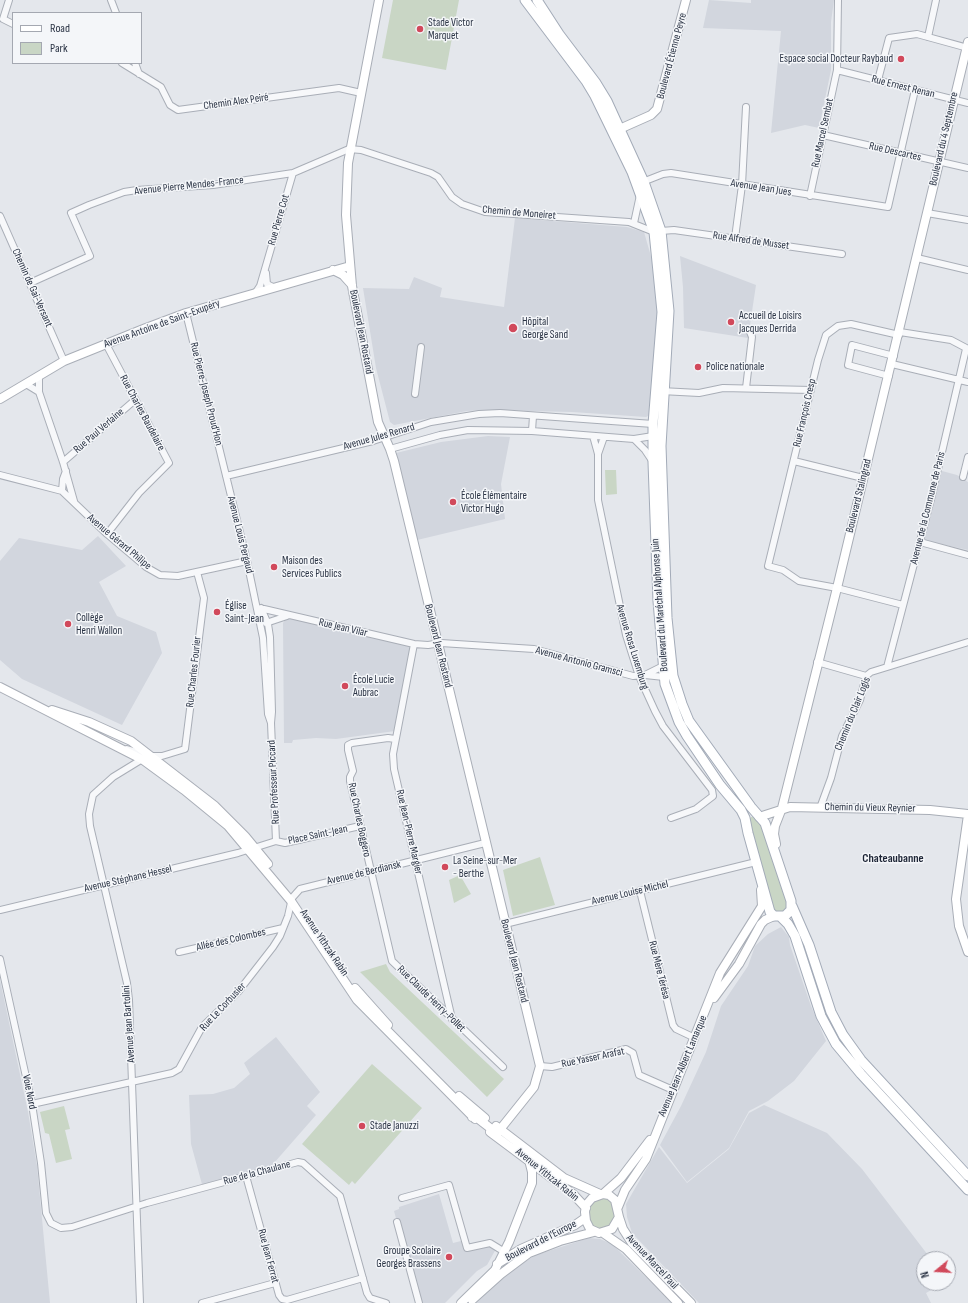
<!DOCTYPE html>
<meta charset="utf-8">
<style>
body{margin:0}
#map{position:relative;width:968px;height:1303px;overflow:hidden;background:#e4e7ec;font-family:"Sofia Sans Condensed",sans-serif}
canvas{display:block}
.legend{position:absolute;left:12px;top:12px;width:130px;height:52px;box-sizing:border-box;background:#f4f6f9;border:1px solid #a4a8b1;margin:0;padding:5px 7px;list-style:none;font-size:12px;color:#2b3445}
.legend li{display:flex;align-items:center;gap:8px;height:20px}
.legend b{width:20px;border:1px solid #a4a8b1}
.north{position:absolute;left:916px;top:1251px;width:40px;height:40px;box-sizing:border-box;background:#f4f6f9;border:1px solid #a4a8b1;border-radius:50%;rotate:252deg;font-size:11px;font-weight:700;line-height:16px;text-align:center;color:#2b3445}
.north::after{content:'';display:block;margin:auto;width:14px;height:18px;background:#d1495b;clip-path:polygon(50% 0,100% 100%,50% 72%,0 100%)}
</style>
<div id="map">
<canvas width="968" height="1303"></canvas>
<ul class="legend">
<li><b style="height:5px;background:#fff"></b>Road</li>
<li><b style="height:11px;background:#c9d6c5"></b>Park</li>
</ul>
<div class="north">N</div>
</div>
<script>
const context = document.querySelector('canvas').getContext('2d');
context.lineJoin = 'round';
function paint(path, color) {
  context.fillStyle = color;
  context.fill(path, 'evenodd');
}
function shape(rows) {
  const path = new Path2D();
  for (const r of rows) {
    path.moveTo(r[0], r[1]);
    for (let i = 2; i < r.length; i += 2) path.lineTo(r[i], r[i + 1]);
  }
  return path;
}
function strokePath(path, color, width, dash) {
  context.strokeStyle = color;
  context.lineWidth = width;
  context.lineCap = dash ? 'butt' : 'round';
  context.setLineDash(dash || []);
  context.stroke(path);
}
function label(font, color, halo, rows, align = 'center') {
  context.font = font + ' "Sofia Sans Condensed",sans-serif';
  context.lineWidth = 3;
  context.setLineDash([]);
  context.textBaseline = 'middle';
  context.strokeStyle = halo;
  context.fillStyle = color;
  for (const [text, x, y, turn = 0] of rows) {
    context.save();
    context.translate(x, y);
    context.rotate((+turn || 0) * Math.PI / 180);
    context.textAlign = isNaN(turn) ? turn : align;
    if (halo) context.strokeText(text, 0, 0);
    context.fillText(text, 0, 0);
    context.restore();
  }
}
paint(shape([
 [709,0,751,3,751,0,834,0,831,22,831,70,819,128,805,125,771,133,781,31,703,28],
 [515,218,627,227,644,232,652,260,657,313,650,415,646,417,572,412,483,410,467,411,394,425,390,422,376,368,363,288,409,289,414,277,442,288,440,297,504,307],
 [680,256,756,285,748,338,684,328,683,287],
 [488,436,510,437,501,484,505,519,413,541,392,454,441,442],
 [942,471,957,475,968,482,968,550,923,540],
 [98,536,126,566,99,582,117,616,156,632,162,653,122,725,22,679,0,660,0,561,19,538,82,550],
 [288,615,414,644,395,731,336,739,316,738,293,740,292,743,284,743,283,623],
 [781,927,789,937,790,945,811,1006,826,1041,794,1081,768,1101,749,1111,729,1148,687,1182,660,1145,681,1106,706,1052,721,1006,748,966,755,946,768,934],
 [0,980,28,1112,37,1166,50,1303,0,1303],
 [276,1037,320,1092,307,1106,316,1115,267,1171,203,1188,191,1144,189,1095,213,1094,234,1088,250,1074,244,1063],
 [764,1105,827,1133,862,1169,931,1259,924,1259,924,1283,944,1283,926,1293,931,1303,699,1303,632,1233,627,1217,626,1204,659,1147,687,1183,729,1149,749,1113],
 [439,1194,453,1243,465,1240,467,1248,486,1243,497,1247,487,1265,477,1271,445,1303,419,1303,394,1211,399,1209,399,1207],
 [589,1238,600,1239,612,1244,672,1303,475,1303,516,1267,536,1255]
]), '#d2d6de');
paint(shape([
 [393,0,459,0,446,70,382,58],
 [605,470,616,470,617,494,606,495],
 [751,817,759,817,791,910,774,916,749,820],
 [540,857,555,905,513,916,503,870],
 [460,875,471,894,454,903,449,880],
 [386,964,390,972,504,1079,487,1097,360,972],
 [372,1064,422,1108,355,1184,352,1181,349,1185,302,1144],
 [64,1106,70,1129,65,1130,72,1159,56,1163,49,1134,45,1133,40,1112],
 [592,1198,613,1198,616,1224,599,1233,586,1221]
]), '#c9d6c5');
const street = shape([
 [9,0,3,19,13,24],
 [111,0,116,13],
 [928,37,936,0],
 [122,63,161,87,170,105,178,110,339,88,361,93],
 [135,63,139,74],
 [837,70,968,103],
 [878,80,889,38,917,34,968,48],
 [823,135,968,168],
 [640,183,663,174,671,173,888,207,915,90],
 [810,196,837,70,838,0],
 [927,213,968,220],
 [0,216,64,361],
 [634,223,640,195],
 [661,231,674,230,842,254],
 [735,238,742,185,746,107],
 [917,258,968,270],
 [266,273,267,284,273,287],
 [30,283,90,256,71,213,89,205,124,192,137,190,213,185,293,173,349,149,361,150,431,173,438,177,452,197,462,204,485,212,629,222,654,232],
 [256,292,260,286,293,173],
 [186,313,247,561,263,638,268,714,271,723],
 [900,332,951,340,968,349],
 [899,335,851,324,838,326,826,335,818,360,768,566,783,570,799,581,837,588,903,605],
 [106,344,169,463,139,493,107,534],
 [892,364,968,382],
 [39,376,39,392,63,462,74,501],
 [889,376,848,365,852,345,894,356],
 [26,384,39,392],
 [746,388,752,337,750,332],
 [661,391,699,393,723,388,811,390],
 [415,394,421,347],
 [532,431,533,416],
 [593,436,598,454,598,500,626,635,639,676,655,711,663,726,712,790,713,796,696,809,671,818],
 [634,439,653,436],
 [390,449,440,435,468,430,532,431,634,439,645,450,653,462],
 [598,454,604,437],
 [794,461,863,478],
 [63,462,135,400],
 [0,475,62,491,107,534,146,567,160,575,178,576,247,561],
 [226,476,373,441,431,422,479,414,500,413,653,424],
 [963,477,968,457],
 [62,491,63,479,66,471],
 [920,542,968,555],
 [261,608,268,624,270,637,272,712,271,723,276,841],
 [259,617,260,613,264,609,414,644,428,645,441,643,534,649,633,676,645,675,663,666],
 [266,623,287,616],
 [414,644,393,754,394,769,452,1019],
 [817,662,866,676],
 [887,667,931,499,966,349],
 [645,675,664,677],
 [395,739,388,738,352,743,348,745,348,750,353,771,350,777,350,781,392,961,503,1067],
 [127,749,149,756,162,756,185,749,204,598,197,572],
 [820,808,831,778,842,736,860,700,866,676,871,672,968,642],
 [640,891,673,1025,676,1029,695,1038],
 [0,910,238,853,276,841,285,843,360,826],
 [505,924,756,862],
 [179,952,283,928],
 [0,959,32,1104,41,1163,46,1213,51,1223,61,1228,72,1227,147,1203,298,1162,303,1163,340,1196,367,1293,370,1298,386,1303],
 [540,1066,552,1067,626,1049,633,1053,639,1075,673,1090],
 [32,1104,172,1073,179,1069,202,1027,238,992,273,947,280,936,288,916,292,898,300,889,485,843],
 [246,1176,279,1295,282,1299,287,1300,363,1278],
 [402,1198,449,1185,467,1248,490,1243,503,1251],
 [397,1222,419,1303],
 [140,1303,129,1000,127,983,90,826,89,814,93,795,113,777,144,758],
 [202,1303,275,1283]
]);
const secondary = shape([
 [379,0,348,163,346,215,352,286,378,422,390,449,394,461,540,1066,534,1087,498,1132,494,1131,476,1117,472,1117],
 [615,131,651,115,657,109,686,0],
 [333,270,343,275,352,285],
 [0,399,64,361,146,328,186,313,350,266],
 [0,687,143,760,184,790,228,826,291,901,357,1000,475,1119],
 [52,710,89,722,131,741,215,806,245,836,268,864],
 [968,815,956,899,959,926,968,952],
 [759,817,790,807,930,810,968,814],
 [776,844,774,834,775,826,782,808,837,588,968,42],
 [355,988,388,1025],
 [714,998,739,964,761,924,765,920,774,916],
 [459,1096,485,1118],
 [496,1126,564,1178,600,1194],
 [490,1132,573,1194,586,1208],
 [603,1194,609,1195,615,1200,619,1217,612,1229,599,1233,590,1229,586,1221,585,1212,586,1205,592,1198,603,1194],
 [603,1194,621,1178,650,1140],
 [618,1207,625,1190,646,1159,720,973,762,906,761,890],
 [619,1217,623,1229,632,1243,691,1303],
 [603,1233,626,1249,678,1303],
 [497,1264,521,1249,575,1225,585,1218],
 [472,1300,501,1274,529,1253,560,1241,594,1232],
 [461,1303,495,1270,509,1242,532,1183,532,1172,529,1160]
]);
const primary = shape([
 [525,0,586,81,595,96,632,172,654,232,662,312,653,424,653,462,658,601,665,684,679,722,687,736,720,785,741,810,745,818,748,833,770,912,774,916,785,916,791,910,791,901,765,823,751,807,689,721,682,704,673,676,667,618,661,446,669,311,661,231,644,182,607,101,596,83,559,34,537,0],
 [792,906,809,945,831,1012,843,1035,861,1060,968,1176],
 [781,917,788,924,795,936,821,1016,836,1044,861,1074,968,1190]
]);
strokePath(street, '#a9aeb7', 8);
strokePath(secondary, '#a9aeb7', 10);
strokePath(primary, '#a3abb8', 11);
strokePath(street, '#f7f8fa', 6);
strokePath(secondary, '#fff', 8);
strokePath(primary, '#fff', 9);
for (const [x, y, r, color] of [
 [420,29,4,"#d1495b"],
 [901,59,4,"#d1495b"],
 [731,322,4,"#d1495b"],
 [513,328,5,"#d1495b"],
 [698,367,4,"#d1495b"],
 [453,502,4,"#d1495b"],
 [274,567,4,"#d1495b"],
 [217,612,4,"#d1495b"],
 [68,624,4,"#d1495b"],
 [345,686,4,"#d1495b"],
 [445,867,4,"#d1495b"],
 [362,1126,4,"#d1495b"],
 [449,1257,4,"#d1495b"]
]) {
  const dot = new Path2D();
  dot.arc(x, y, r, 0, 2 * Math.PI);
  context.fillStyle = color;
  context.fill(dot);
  strokePath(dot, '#f4f6f9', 1.5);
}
label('11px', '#2b3445', '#f4f6f9', [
 ["Stade Victor",428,23],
 ["Marquet",428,36],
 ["Espace social Docteur Raybaud",893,59,"right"],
 ["Accueil de Loisirs",739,316],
 ["Jacques Derrida",739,329],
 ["Hôpital",522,322],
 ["George Sand",522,335],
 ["Police nationale",706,367],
 ["École Élémentaire",461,496],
 ["Victor Hugo",461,509],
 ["Maison des",282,561],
 ["Services Publics",282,574],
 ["Église",225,606],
 ["Saint-Jean",225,619],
 ["Collège",76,618],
 ["Henri Wallon",76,631],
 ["École Lucie",353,680],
 ["Aubrac",353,693],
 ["La Seine-sur-Mer",453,861],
 ["- Berthe",453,874],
 ["Stade Januzzi",370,1126],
 ["Groupe Scolaire",441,1251,"right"],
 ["Georges Brassens",441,1264,"right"]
], 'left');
label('11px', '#2b3445', '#f4f6f9', [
 ["Boulevard Étienne Peyre",672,56,-75],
 ["Rue Ernest Renan",903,87,14],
 ["Chemin Alex Peiré",236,102,-8],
 ["Rue Marcel Sembat",823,133,-78],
 ["Boulevard du 4 Septembre",944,139,-77],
 ["Rue Descartes",895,152,13],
 ["Avenue Pierre Mendes-France",189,186,-6],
 ["Avenue Jean Jues",761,188,9],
 ["Chemin de Moneiret",519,213,5],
 ["Rue Pierre Cot",279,220,-74],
 ["Rue Alfred de Musset",751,241,8],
 ["Chemin de Gai-Versant",32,288,66],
 ["Avenue Antoine de Saint-Exupéry",162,324,-20],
 ["Boulevard Jean Rostand",361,332,79],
 ["Rue Pierre-Joseph Proud'Hon",206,394,76],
 ["Rue Charles Baudelaire",142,413,62],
 ["Rue François Cresp",805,413,-77],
 ["Rue Paul Verlaine",99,431,-41],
 ["Avenue Jules Renard",379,437,-16],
 ["Boulevard Stalingrad",859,496,-76],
 ["Avenue de la Commune de Paris",928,508,-76],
 ["Avenue Louis Pergaud",240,535,76],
 ["Avenue Gérard Philipe",119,542,40],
 ["Boulevard du Maréchal Alphonse Juin",660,605,-94],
 ["Rue Jean Vilar",343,628,13],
 ["Boulevard Jean Rostand",438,646,76],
 ["Avenue Rosa Luxemburg",632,647,73],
 ["Avenue Antonio Gramsci",579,662,15],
 ["Rue Charles Fourier",194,672,-84],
 ["Chemin du Clair Logis",853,714,-68],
 ["Rue Professeur Piccard",274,782,-93],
 ["Chemin du Vieux Reynier",870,808,1],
 ["Rue Charles Boggero",359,820,78],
 ["Rue Jean-Pierre Margier",409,832,77],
 ["Place Saint-Jean",318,835,-12],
 ["Avenue de Berdiansk",364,873,-13],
 ["Avenue Stéphane Hessel",128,879,-13],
 ["Avenue Louise Michel",630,893,-13],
 ["Allée des Colombes",231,940,-13],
 ["Avenue Yithzak Rabin",324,943,56],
 ["Boulevard Jean Rostand",514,961,76],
 ["Rue Mère Térésa",659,970,76],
 ["Rue Claude Henry-Pollet",431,999,44],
 ["Rue Le Corbusier",223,1007,-47],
 ["Avenue Jean Bartolini",129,1024,-94],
 ["Rue Yasser Arafat",593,1058,-12],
 ["Avenue Jean-Albert Lamarque",683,1066,-67],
 ["Voie Nord",29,1092,79],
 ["Rue de la Chaulane",257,1173,-15],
 ["Avenue Yithzak Rabin",547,1175,39],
 ["Boulevard de l'Europe",541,1241,-27],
 ["Rue Jean Ferrat",268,1256,75],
 ["Avenue Marcel Paul",652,1262,47]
]);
label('bold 12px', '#1d2536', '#f4f6f9', [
 ["Chateaubanne",893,859]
]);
</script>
